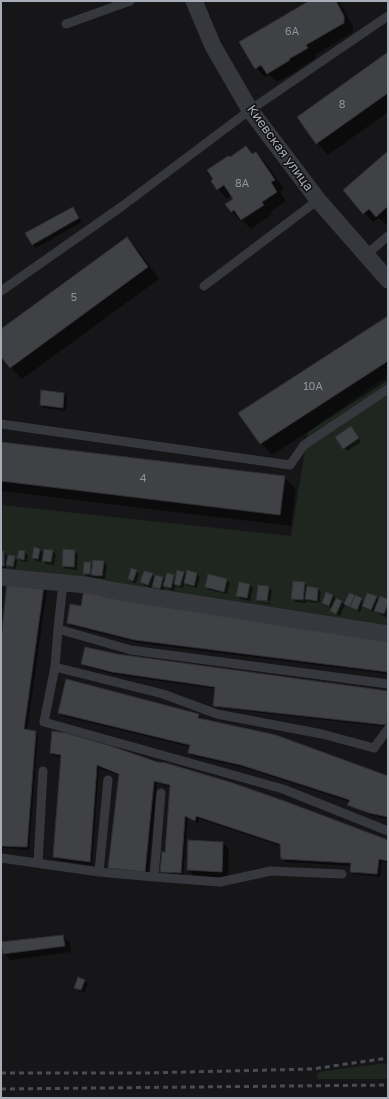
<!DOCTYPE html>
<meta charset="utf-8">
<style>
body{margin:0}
#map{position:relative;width:389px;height:1099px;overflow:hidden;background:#161618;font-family:"Golos Text",sans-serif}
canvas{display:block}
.frame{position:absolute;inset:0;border:2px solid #a8adb8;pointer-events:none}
</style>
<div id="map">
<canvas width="389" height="1099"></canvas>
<div class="frame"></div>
</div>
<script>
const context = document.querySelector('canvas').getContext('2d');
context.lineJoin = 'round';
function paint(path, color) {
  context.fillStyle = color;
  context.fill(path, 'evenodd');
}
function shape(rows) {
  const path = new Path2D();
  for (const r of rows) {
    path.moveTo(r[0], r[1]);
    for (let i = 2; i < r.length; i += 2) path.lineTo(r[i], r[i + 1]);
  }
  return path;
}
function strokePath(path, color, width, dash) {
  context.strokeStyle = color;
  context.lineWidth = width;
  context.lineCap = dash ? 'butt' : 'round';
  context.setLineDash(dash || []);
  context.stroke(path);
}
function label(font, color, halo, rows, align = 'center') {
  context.font = font + ' "Golos Text",sans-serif';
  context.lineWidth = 3;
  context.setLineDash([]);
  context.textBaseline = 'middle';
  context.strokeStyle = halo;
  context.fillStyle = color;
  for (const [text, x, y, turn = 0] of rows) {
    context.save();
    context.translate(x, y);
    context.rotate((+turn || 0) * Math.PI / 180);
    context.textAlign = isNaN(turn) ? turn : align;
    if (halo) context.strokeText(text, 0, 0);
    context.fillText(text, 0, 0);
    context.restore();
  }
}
paint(shape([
 [388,375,388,627,1,572,1,505,291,536,308,432],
 [388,1063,388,1079,317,1079,318,1072]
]), '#1e261f');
paint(shape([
 [311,1,337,1,341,5,353,26,353,32,315,55,316,58,298,69,298,70,277,82,269,75,265,77,256,68],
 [388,53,388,112,328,155,317,143,298,118],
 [246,147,253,154,256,153,265,162,284,189,280,192,286,201,270,212,272,214,251,229,242,220,241,221,232,212,234,199,232,195,227,199,218,189,230,158],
 [388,152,388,224,386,225,379,218,373,222,364,213],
 [72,208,76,211,82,222,36,248,33,245,26,234],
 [127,239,138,250,159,279,22,379,10,367,1,355,1,331],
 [388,318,388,380,272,455,261,443],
 [64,393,67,397,66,411,44,408,41,405],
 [354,431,361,442,347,451,344,448],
 [1,443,284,477,296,489,291,526,1,491],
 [40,550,44,554,52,551,56,554,54,565,46,564,42,559,41,562,36,561,33,557],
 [20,551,25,552,28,556,27,562,21,561,18,558],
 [74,551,78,554,77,570,66,569,63,566],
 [1,552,4,552,7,555,7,560,14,557,17,560,16,569,10,568,7,565,7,568,1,568],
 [104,562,107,565,105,579,87,577,84,573,91,563,93,566],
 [136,571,139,574,136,583,132,582,129,579],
 [184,573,187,576,197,574,200,577,197,588,188,586,185,583,183,588,178,587,176,585,174,591,168,589,165,586,163,591,156,589,152,586,152,588,144,585,141,582,152,574,155,577,163,578,166,581,167,574,174,576,176,578],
 [208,575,227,580,230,583,227,594,209,590,206,586],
 [240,583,250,585,253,588,250,601,240,599,237,595],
 [304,583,308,586,318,589,321,592,319,603,309,602,307,600,306,603,296,602,293,599],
 [43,587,47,590,27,731,35,732,38,735,29,850,1,848,1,648],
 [268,587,272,591,270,601,259,600,259,602,270,603,270,604,260,603,257,600],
 [326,593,333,595,336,599,342,602,345,605,340,616,334,613,331,610,332,608,326,606,323,603],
 [376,597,379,600,388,600,388,619,386,617,379,614,375,610,375,612,367,609,363,605,360,612,349,607,345,604,361,599,365,603],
 [68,623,388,638,388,674,139,643,71,626],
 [117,655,388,692,388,727,218,708,214,705,216,689,116,675,85,667,82,663],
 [59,712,198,715,202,718,201,720,388,777,388,819,373,816,352,807,348,804,350,802,245,768,192,756,189,753,190,747,62,716],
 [51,752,388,841,388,863,382,861,380,877,354,874,351,871,352,866,285,862,282,858,281,846,199,819,198,823,188,818,183,876,164,875,161,872,166,854,171,787,157,783,148,875,113,871,109,868,120,776,99,768,92,865,58,860,54,857,62,757,54,756],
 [223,843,229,849,228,878,195,877,188,870],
 [63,936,70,942,71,952,10,960,4,953],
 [85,981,88,984,84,993,79,991,76,988]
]), '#0007');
const building = shape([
 [309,1,336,1,344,16,344,23,306,45,308,48,289,59,290,60,267,74,261,65,255,69,239,42,309,1],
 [388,52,388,93,316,144,297,117,388,52],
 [246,146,252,154,256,152,275,180,271,182,277,192,262,202,264,205,241,220,234,210,231,212,225,204,233,199,224,185,217,190,211,181,213,179,207,170,228,156,230,157,246,146],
 [388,151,388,206,376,217,369,209,363,214,343,190,388,151],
 [73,207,79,218,32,245,25,233,73,207],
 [127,237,148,267,10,368,1,357,1,329,127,237],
 [388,316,388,361,260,444,238,413,388,316],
 [41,390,64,393,63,408,40,405,41,390],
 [351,426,359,438,343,449,335,437,351,426],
 [1,442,285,476,280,515,1,481,1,442],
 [34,547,40,549,38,559,32,558,34,547],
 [44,549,53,550,51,562,42,561,44,549],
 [63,549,75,550,74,567,62,566,63,549],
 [19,550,25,551,24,560,17,558,19,550],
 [1,551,4,551,4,566,1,566,1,551],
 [8,555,15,556,13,567,6,565,8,555],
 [93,560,104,561,102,576,91,575,93,560],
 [84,562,91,562,90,574,83,574,84,562],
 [131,568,137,570,133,581,128,579,131,568],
 [177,570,184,572,180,586,174,584,177,570],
 [187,570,197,573,194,586,184,583,187,570],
 [144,571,153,573,148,585,140,582,144,571],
 [167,573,174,575,171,588,163,586,167,573],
 [208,574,227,579,224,592,205,587,208,574],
 [155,575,163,577,160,589,152,587,155,575],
 [293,581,305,582,303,600,291,599,293,581],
 [239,582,250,584,247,598,236,596,239,582],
 [7,583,44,586,24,729,36,731,27,847,1,846,1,639,7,583],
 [258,585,269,586,267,601,256,600,258,585],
 [307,586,318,588,317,601,305,599,307,586],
 [84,589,388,637,388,672,135,640,67,623,70,604,81,606,84,589],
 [326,592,333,595,329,606,322,603,326,592],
 [349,593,355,595,350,607,344,604,349,593],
 [367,593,377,596,371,610,362,606,367,593],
 [355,595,362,598,357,610,350,607,355,595],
 [380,596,388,599,388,603,384,614,374,611,380,596],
 [336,598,342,601,336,614,330,611,336,598],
 [85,647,117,654,388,691,387,725,213,706,215,687,112,672,81,664,85,647],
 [66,679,199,714,198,718,276,735,388,776,388,817,369,813,347,805,350,800,241,765,188,753,190,745,58,713,66,679],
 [52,731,66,733,111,746,157,762,166,763,233,783,287,802,388,840,388,861,379,859,377,874,350,872,351,863,281,859,280,844,196,816,195,821,185,816,181,873,160,872,162,851,165,853,170,785,154,781,145,872,108,868,119,774,97,765,90,862,53,857,61,755,50,753,52,731],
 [188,840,223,842,222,872,187,870,188,840],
 [63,935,65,946,3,954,1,942,63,935],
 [78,977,85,980,81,990,74,988,78,977]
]);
paint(building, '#404145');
strokePath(building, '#303034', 1);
strokePath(shape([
 [66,24,130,1],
 [366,255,388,236],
 [204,286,318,200],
 [1,291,121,207,250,110,388,16],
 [1,424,290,465,304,445,388,389],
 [63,583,58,629,131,650,388,684],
 [58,629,55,667,44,722,283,789,388,831],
 [55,667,163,694,217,714,322,734,374,748,388,729],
 [1,858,99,872,154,877,220,882,271,871,342,874],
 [38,863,43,771],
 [99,872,108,780],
 [154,877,161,793]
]), '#37383d', 9);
strokePath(shape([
 [194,1,213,46,250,110,318,200,388,280],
 [1,577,86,585,121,592,388,634]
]), '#37383d', 17);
strokePath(shape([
 [1,1073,145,1073,312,1069,388,1058],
 [1,1089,388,1085]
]), '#4a4c52', 3, [5, 4]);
label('11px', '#8e929b', null, [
 ["6А",292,32],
 ["8",342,105],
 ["8А",242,184],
 ["5",74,298],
 ["10А",313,387],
 ["4",143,479]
]);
label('13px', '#a8adb8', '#111113', [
 ["Киевская улица",280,148,54]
]);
</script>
